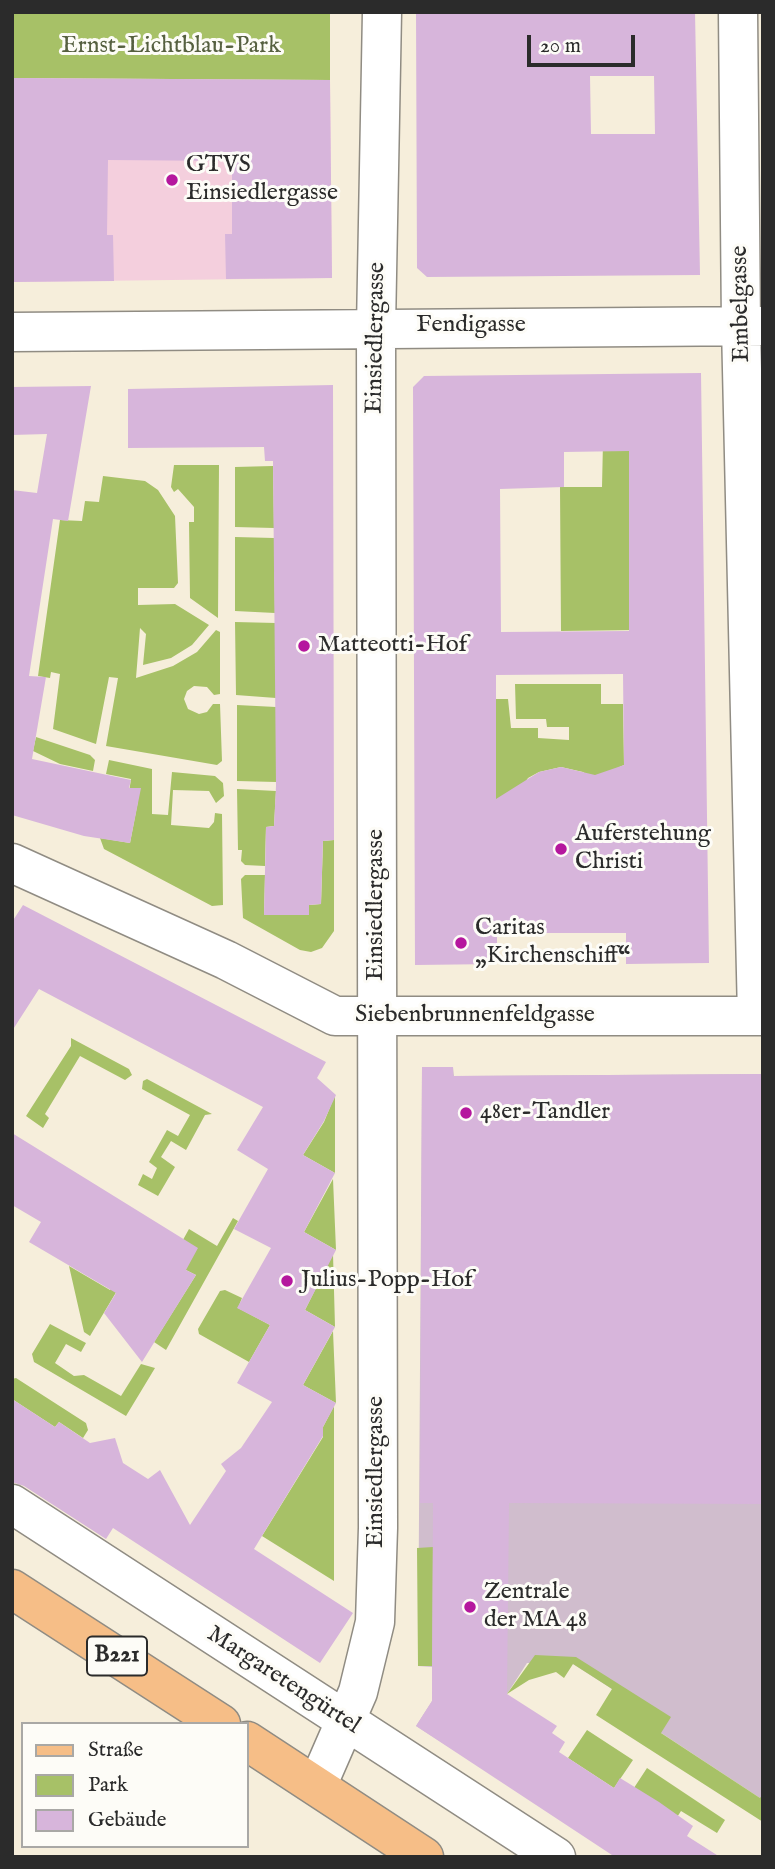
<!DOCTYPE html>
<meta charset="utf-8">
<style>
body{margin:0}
#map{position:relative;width:775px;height:1869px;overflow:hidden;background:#f6eedb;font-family:"IM FELL English",serif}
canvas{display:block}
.frame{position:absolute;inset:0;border:14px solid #2b2b2b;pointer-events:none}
.legend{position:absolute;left:21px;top:1722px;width:228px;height:126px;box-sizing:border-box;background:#fdfcf7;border:2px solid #a9a8a5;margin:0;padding:9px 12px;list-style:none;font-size:21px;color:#2b2b2b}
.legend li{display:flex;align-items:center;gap:14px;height:35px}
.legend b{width:35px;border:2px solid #a9a8a5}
.scale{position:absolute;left:527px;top:35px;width:108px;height:32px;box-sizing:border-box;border:4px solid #2b2b2b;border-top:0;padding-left:9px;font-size:21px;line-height:24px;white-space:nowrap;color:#2b2b2b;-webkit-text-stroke:5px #fdfcf7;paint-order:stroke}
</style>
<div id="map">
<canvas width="775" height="1869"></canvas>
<div class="frame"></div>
<ul class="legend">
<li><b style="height:9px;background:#f6be87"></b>Straße</li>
<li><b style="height:19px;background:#a7c167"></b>Park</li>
<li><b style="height:19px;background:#d7b5db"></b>Gebäude</li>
</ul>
<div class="scale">20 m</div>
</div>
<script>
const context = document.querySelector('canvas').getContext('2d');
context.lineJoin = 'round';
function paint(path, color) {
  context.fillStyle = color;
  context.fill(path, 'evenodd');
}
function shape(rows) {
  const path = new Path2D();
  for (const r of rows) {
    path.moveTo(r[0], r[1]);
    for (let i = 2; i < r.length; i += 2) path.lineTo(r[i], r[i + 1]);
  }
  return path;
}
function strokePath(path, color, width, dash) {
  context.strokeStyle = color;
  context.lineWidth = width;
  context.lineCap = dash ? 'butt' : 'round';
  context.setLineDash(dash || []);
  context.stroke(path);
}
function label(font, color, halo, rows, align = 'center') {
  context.font = font + ' "IM FELL English",serif';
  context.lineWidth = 6;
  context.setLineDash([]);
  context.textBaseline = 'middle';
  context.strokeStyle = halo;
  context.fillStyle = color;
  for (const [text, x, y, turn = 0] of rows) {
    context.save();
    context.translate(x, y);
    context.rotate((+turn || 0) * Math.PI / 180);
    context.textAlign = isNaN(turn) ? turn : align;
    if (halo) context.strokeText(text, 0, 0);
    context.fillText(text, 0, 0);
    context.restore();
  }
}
paint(shape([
 [12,78,330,80,332,278,12,282]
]), '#f4cfdd');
paint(shape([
 [422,1067,453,1067,454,1076,763,1074,763,1800,646,1723,612,1689,573,1664,527,1663,466,1758,416,1726,432,1701,432,1667,418,1666]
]), '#d0bdcd');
paint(shape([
 [12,12,330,12,330,80,12,78],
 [603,442,631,442,637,630,561,631,560,487,602,487],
 [174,465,219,465,218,618,190,598,189,522,194,522,194,507,178,489,174,492,171,487],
 [273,466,274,528,235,527,235,467],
 [103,476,145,481,158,490,175,516,178,583,174,588,138,588,138,605,175,604,209,625,192,645,171,658,143,665,146,634,140,628,136,678,173,666,197,652,216,630,220,632,220,694,214,695,207,687,194,686,187,691,184,699,188,709,199,714,207,712,213,704,220,704,222,761,217,765,106,746,118,678,109,677,96,744,53,729,60,674,51,672,50,678,38,676,60,520,82,521,85,501,99,502],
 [235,537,274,538,275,613,235,611],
 [235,622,276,623,276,698,236,695],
 [515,684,601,684,601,704,623,704,624,765,593,779,583,772,561,767,539,772,528,778,520,790,496,841,496,699,508,699,511,728,538,728,538,738,569,740,569,727,547,727,546,719,516,719],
 [237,705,276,707,276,782,237,781],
 [36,737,90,755,95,760,93,771,60,764,33,751],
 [109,760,152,769,152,814,168,815,172,772,215,776,223,783,224,796,216,803,209,791,173,790,171,825,209,828,214,822,215,813,222,814,223,905,212,906,104,849,100,838,130,843,138,801,128,799,131,779,106,774],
 [237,789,276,791,274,826,266,827,265,866,245,865,241,861,242,850,238,850],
 [334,840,334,931,322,948,311,952,300,950,243,918,241,879,245,875,265,875,264,915,309,915,309,905,321,904,323,841],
 [71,1038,129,1069,132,1075,125,1080,80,1056,45,1114,49,1118,43,1128,26,1116,71,1046],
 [147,1079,212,1114,205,1115,186,1150,171,1141,161,1157,175,1167,158,1196,138,1185,143,1174,152,1179,157,1168,149,1162,167,1130,178,1136,190,1115,142,1089,143,1081],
 [335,1095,335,1173,303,1155,324,1122],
 [333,1179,336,1250,304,1232],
 [233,1218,238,1221,166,1350,154,1342,196,1275,186,1270,179,1247,189,1229,217,1246],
 [333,1254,335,1327,305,1310],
 [69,1266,110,1290,122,1271,127,1274,90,1336,84,1332],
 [225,1290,242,1298,238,1308,270,1325,249,1362,199,1334,198,1329,220,1291],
 [50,1324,86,1343,81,1352,66,1344,55,1363,74,1376,84,1375,121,1396,141,1364,155,1368,126,1416,34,1362,32,1354],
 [333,1331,336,1403,303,1385],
 [16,1378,86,1423,88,1430,83,1438,59,1422,55,1427,12,1399,12,1379],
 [334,1406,334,1581,262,1536,323,1437,323,1427],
 [433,1547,432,1666,418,1666,417,1548],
 [535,1655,576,1657,671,1717,661,1733,760,1798,763,1794,763,1822,596,1715,612,1689,573,1664,564,1678,556,1672,529,1680,507,1694],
 [587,1730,633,1760,614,1788,568,1758],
 [647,1768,725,1820,717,1833,681,1811,672,1825,628,1797]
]), '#a7c167');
paint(shape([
 [416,12,695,12,700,275,427,277,417,268],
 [590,76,654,76,655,134,591,134],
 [12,78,330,80,332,278,226,279,225,234,232,234,232,161,108,160,107,235,113,235,114,281,12,282],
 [701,373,709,963,626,964,626,933,497,933,497,964,415,965,413,387,424,376],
 [629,451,629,631,501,632,500,489,564,487,564,452],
 [623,674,624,765,595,775,561,767,539,772,496,799,496,675],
 [333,385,334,840,323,841,321,904,309,905,309,915,264,915,266,827,274,826,276,786,273,461,265,461,264,447,128,448,128,389],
 [91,386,68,521,53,519,29,676,46,677,32,759,131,780,129,788,141,788,130,843,84,836,12,815,12,490,37,493,47,434,12,435,12,387],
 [23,905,326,1062,317,1078,336,1095,324,1121,303,1155,335,1173,304,1232,336,1250,305,1310,335,1327,303,1385,336,1403,323,1427,323,1436,254,1549,353,1613,320,1663,113,1528,106,1539,24,1486,12,1482,12,1399,55,1427,59,1422,90,1443,115,1438,123,1463,148,1479,160,1470,190,1525,226,1471,221,1464,241,1448,272,1402,237,1383,270,1325,237,1308,271,1248,234,1229,268,1169,237,1150,263,1107,39,989,12,1031,12,922],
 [422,1067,453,1067,453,1076,763,1074,763,1504,509,1503,507,1694,557,1726,552,1733,565,1742,559,1752,614,1788,620,1778,659,1802,693,1826,687,1836,720,1857,615,1857,416,1726,432,1701,433,1503,420,1503],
 [12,1133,198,1248,186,1270,196,1275,142,1362,104,1313,116,1293,29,1242,41,1222,12,1205]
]), '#d7b5db');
const minor = shape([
 [738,12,741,326,757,1016],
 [12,332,763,326],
 [12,863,226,960,335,1016,763,1016],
 [12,1504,556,1857],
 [317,1786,358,1692,375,1622,378,1528,376,327,382,12]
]);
const primary = shape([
 [12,1589,221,1724],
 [247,1741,424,1857]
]);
strokePath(minor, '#908c83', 41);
strokePath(primary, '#908c83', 41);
strokePath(minor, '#fff', 38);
strokePath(primary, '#f6be87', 38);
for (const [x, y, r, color] of [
 [172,180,7,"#b5179e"],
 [304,646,7,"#b5179e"],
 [561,849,7,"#b5179e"],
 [461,943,7,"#b5179e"],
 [466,1113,7,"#b5179e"],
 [287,1281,7,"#b5179e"],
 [470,1607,7,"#b5179e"]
]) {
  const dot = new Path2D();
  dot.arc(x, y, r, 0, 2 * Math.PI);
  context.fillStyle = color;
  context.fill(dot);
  strokePath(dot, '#fdfcf7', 2.5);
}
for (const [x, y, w] of [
 [117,1656,60]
]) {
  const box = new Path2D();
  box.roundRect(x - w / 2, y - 19.5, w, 39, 5);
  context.fillStyle = '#fdfcf7';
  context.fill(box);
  strokePath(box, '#2b2b2b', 2);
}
label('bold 23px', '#2b2b2b', null, [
 ["B221",117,1656]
]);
label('24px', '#566040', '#fdfcf7', [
 ["Ernst-Lichtblau-Park",171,47]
]);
label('24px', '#2b2b2b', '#fdfcf7', [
 ["GTVS",186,166],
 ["Einsiedlergasse",186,194],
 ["Matteotti-Hof",318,646],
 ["Auferstehung",575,835],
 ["Christi",575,863],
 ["Caritas",475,929],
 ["„Kirchenschiff“",475,957],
 ["48er-Tandler",480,1113],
 ["Julius-Popp-Hof",301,1281],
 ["Zentrale",484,1593],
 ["der MA 48",484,1621]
], 'left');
label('24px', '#2b2b2b', '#fdfcf7', [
 ["Embelgasse",742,304,-91],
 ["Fendigasse",471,326],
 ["Einsiedlergasse",377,338,-89],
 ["Einsiedlergasse",377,905,-90],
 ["Siebenbrunnenfeldgasse",475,1016],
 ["Einsiedlergasse",377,1472,-90],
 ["Margaretengürtel",283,1681,33]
]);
</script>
